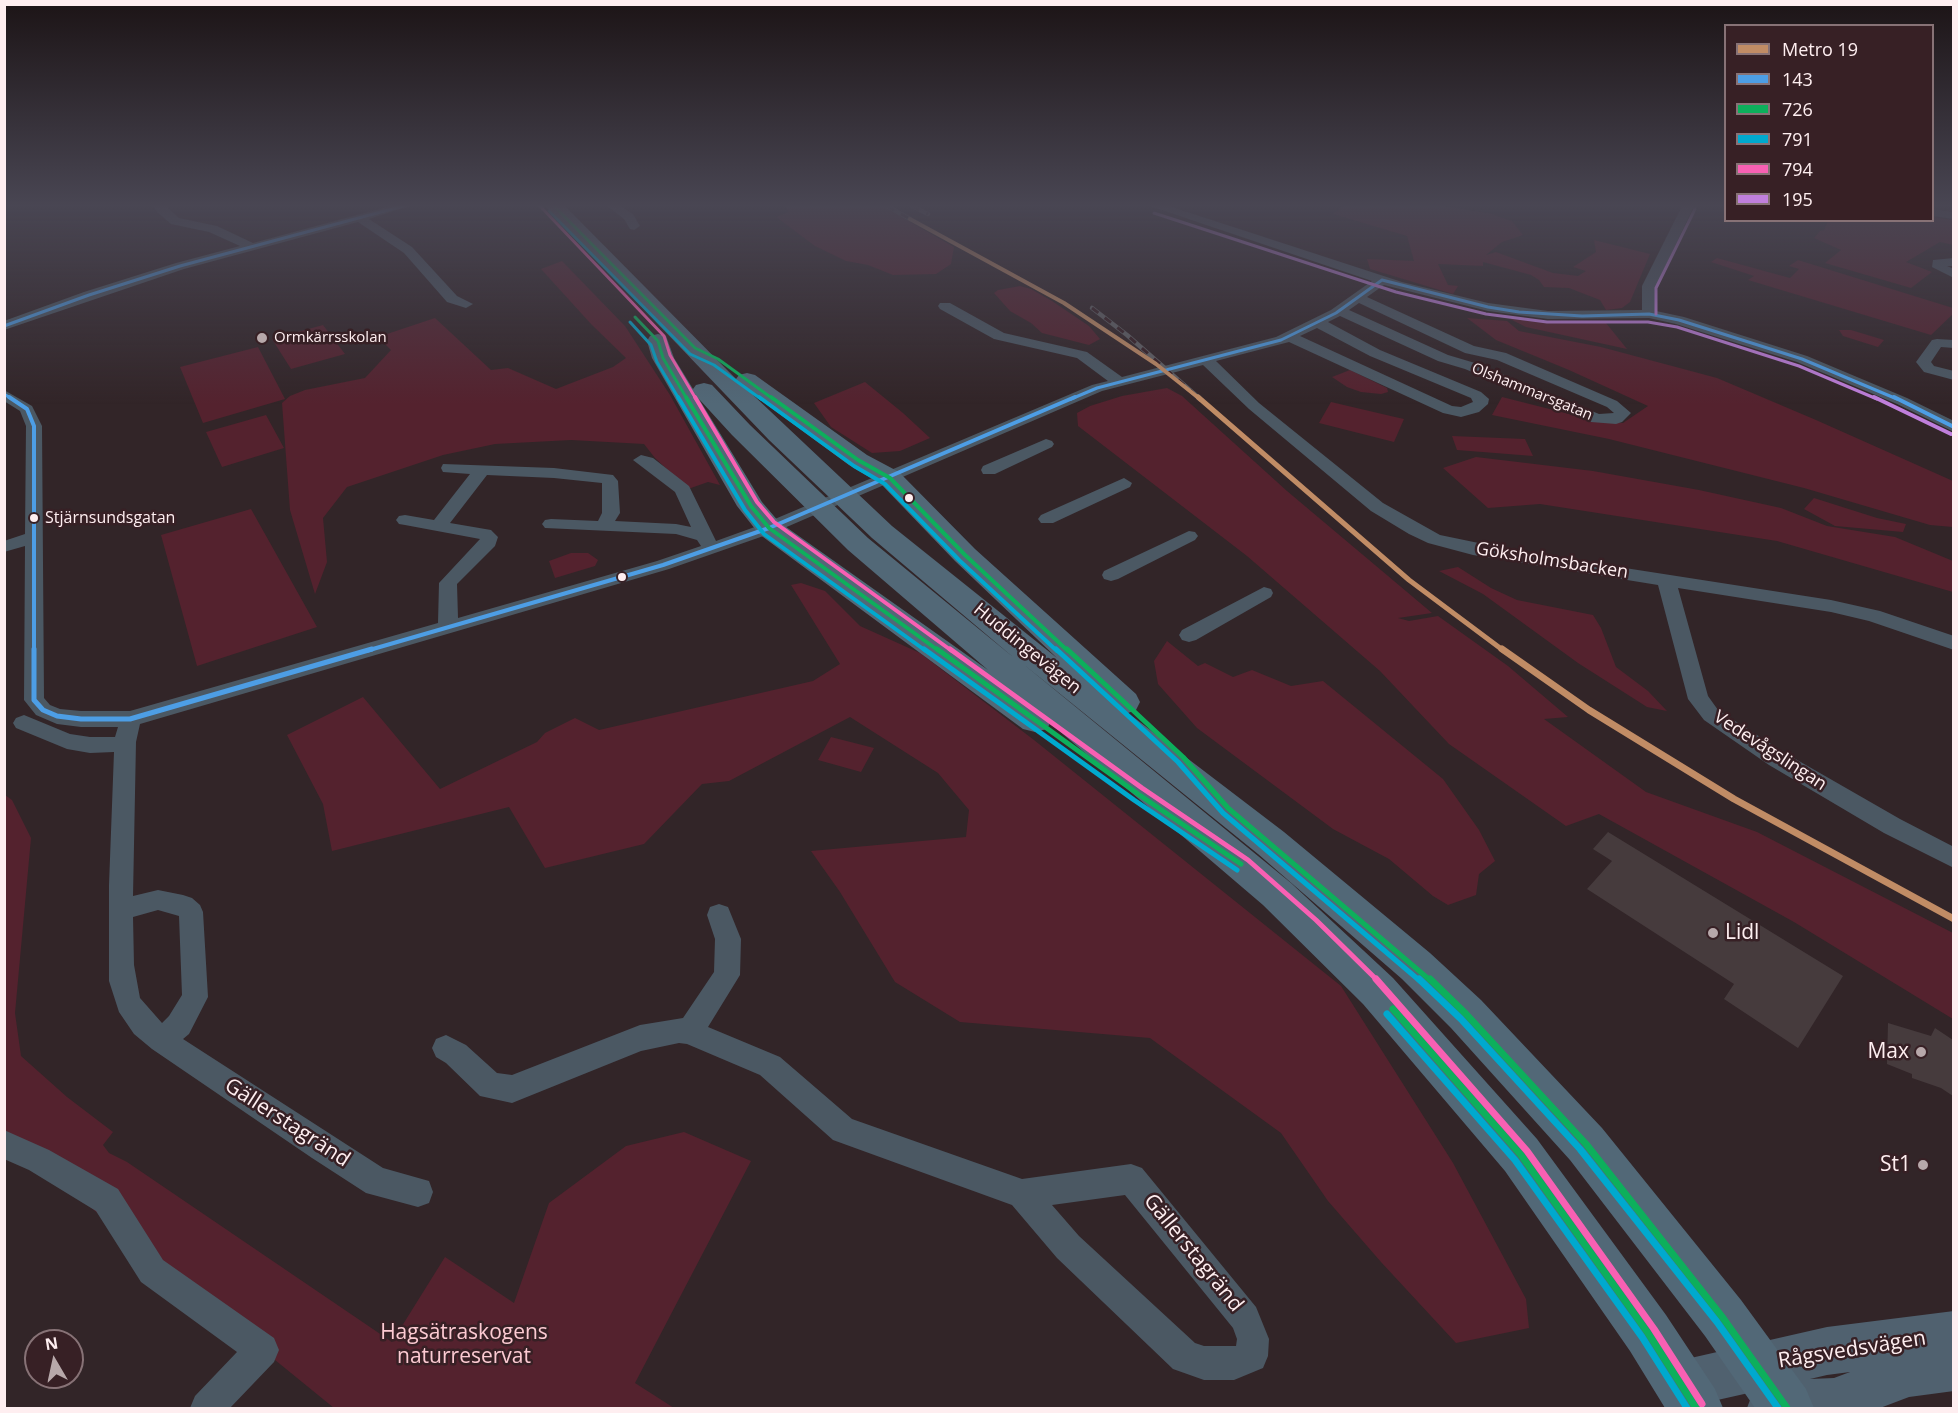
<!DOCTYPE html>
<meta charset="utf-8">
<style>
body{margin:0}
#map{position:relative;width:1958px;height:1413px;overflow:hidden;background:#322528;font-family:"Open Sans",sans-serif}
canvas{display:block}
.frame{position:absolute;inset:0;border:6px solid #feeef0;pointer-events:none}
.legend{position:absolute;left:1724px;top:24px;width:210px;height:198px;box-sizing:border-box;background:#372025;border:2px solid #877276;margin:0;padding:8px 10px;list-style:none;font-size:18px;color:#feeef0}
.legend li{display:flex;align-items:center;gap:12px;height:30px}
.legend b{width:30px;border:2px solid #877276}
.north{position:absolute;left:24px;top:1329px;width:60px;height:60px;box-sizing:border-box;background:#372025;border:2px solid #877276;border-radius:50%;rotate:351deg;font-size:16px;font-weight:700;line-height:24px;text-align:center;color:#feeef0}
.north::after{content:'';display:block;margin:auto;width:21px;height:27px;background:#b7a8aa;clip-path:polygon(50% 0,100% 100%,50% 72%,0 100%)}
</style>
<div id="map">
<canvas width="1958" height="1413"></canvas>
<div class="frame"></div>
<ul class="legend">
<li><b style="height:8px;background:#c18c65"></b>Metro 19</li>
<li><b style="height:8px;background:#4d9ee5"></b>143</li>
<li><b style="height:8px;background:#0daf5c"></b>726</li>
<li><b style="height:8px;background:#00a9ce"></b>791</li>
<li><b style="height:8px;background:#f860b3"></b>794</li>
<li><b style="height:8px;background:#c07fdc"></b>195</li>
</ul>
<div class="north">N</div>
</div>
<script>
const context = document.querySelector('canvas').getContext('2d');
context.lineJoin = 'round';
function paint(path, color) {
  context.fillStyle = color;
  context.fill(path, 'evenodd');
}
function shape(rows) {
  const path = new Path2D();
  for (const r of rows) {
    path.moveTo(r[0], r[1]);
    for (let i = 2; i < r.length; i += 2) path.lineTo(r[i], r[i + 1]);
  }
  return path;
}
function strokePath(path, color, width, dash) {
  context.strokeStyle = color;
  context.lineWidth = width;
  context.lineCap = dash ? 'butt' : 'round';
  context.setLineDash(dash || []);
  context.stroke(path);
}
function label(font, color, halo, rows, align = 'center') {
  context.font = font + ' "Open Sans",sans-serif';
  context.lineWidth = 5;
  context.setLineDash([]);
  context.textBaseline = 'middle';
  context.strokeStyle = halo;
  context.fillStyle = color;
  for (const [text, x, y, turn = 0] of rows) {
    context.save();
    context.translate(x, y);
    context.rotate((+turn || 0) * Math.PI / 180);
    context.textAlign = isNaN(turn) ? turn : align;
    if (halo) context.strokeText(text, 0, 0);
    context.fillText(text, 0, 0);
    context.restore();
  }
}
paint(shape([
 [786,206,883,206,954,247,951,264,936,274,893,275,868,265,846,261,815,246,776,217,788,212],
 [1343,206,1442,206,1489,213,1512,221,1523,235,1502,242,1486,255,1496,252,1553,273,1578,276,1586,271,1573,267,1596,252,1594,240,1650,254,1630,302,1622,308,1606,310,1600,300,1569,288,1544,287,1539,280,1531,275,1483,262,1483,266,1438,264,1448,285,1458,286,1453,294,1370,269,1367,259,1414,261,1407,236,1333,214],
 [1933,217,1953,220,1953,245,1940,242,1906,262,1932,272,1911,288,1825,263,1841,250,1814,238,1820,231,1824,230,1828,221,1932,220],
 [1717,258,1790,278,1799,269,1789,266,1798,260,1953,308,1953,314,1931,335,1748,280,1754,276,1711,262],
 [562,261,625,326,670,395,720,485,708,482,688,489,655,458,644,444,571,440,495,444,443,455,347,487,323,518,327,562,315,594,290,510,282,403,290,396,305,390,365,378,391,350,378,337,435,318,491,370,508,368,556,389,613,367,626,358,591,324,541,269],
 [1020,286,1031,289,1052,301,1089,326,1100,339,1089,345,1042,333,1031,323,1010,311,994,293,998,290],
 [1467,318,1507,321,1519,331,1601,347,1717,378,1816,420,1953,481,1953,527,1930,525,1804,488,1609,439,1492,415,1502,397,1593,420,1623,423,1648,406,1569,370,1496,340],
 [1511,318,1541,322,1606,323,1627,349,1526,327,1510,319],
 [323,325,345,354,291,369,272,339],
 [1839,330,1851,330,1884,340,1878,347,1843,336],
 [258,347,285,399,203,423,180,367],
 [1350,370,1387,388,1388,392,1381,394,1361,392,1347,387,1332,377],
 [865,382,903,413,930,438,900,451,872,453,831,427,814,403],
 [1167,388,1182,396,1287,491,1432,613,1398,618,1409,621,1438,616,1508,666,1568,717,1544,719,1646,792,1757,832,1953,933,1953,1019,1794,922,1599,814,1566,826,1449,744,1380,671,1247,556,1078,426,1077,413,1090,406,1122,396],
 [1331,402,1395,417,1404,419,1394,442,1319,423],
 [266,415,284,448,222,467,206,432],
 [1452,436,1525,439,1533,456,1457,450],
 [1476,457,1593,471,1699,490,1781,508,1827,526,1895,537,1953,561,1953,592,1777,541,1540,504,1488,508,1443,468],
 [1814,498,1877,518,1906,524,1903,532,1835,526,1804,509],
 [251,509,317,627,197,666,161,535],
 [571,553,588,553,598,560,595,566,555,578,549,561],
 [1458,567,1491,588,1517,600,1593,615,1601,628,1616,667,1648,691,1667,711,1647,707,1578,663,1483,594,1439,571],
 [801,583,825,591,860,626,920,653,1034,740,1341,986,1453,1163,1526,1299,1529,1328,1456,1343,1381,1262,1328,1201,1281,1133,1150,1038,960,1022,895,982,840,892,811,851,966,837,969,810,938,773,850,717,729,781,702,784,644,844,545,868,509,807,332,851,323,804,287,735,363,697,440,789,537,742,545,733,575,718,599,730,813,681,840,664,791,585],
 [1167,641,1198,666,1205,663,1233,677,1252,670,1291,686,1323,681,1443,779,1479,830,1495,861,1479,874,1476,895,1448,905,1433,896,1389,859,1333,829,1197,728,1158,684,1154,661],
 [831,737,874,748,861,772,818,760],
 [5,795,12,800,31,838,15,1013,21,1056,67,1097,113,1132,103,1145,109,1153,127,1162,392,1342,445,1257,514,1303,549,1203,626,1146,684,1132,751,1161,635,1383,674,1408,334,1408,162,1268,28,1154,5,1139]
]), '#54222e');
paint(shape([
 [1608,832,1843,976,1798,1048,1724,999,1734,984,1587,889,1612,861,1593,849],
 [1888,1023,1931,1036,1935,1028,1953,1040,1953,1096,1941,1088,1912,1078,1912,1074,1887,1064]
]), '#463b3d');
paint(shape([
 [154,206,166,206,179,218,217,226,253,243,390,206,410,206,369,219,412,247,457,296,473,304,466,308,447,302,404,253,358,222,184,269,4,330,4,321,84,292,176,263,240,246,209,232,171,224,156,211,154,206],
 [607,206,621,206,633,214,640,226,634,230,630,229,624,219,607,206],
 [1150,206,1169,206,1402,282,1488,303,1548,311,1642,310,1642,286,1682,206,1694,206,1656,286,1656,311,1684,317,1807,356,1907,398,1954,421,1954,432,1897,404,1797,362,1676,324,1649,318,1548,319,1488,311,1384,285,1367,297,1474,346,1506,353,1617,401,1631,413,1622,422,1616,424,1591,422,1465,369,1438,361,1340,316,1328,322,1380,350,1481,392,1489,399,1488,404,1479,412,1461,417,1443,413,1289,342,1216,361,1259,403,1383,503,1440,535,1522,552,1831,600,1880,611,1954,636,1954,650,1869,621,1831,612,1678,588,1708,696,1718,710,1785,753,1900,819,1954,847,1954,868,1884,833,1769,765,1704,720,1688,699,1658,585,1473,555,1428,543,1409,534,1371,511,1249,409,1203,365,1102,391,775,532,669,569,140,724,136,742,133,896,158,890,183,895,192,898,200,905,203,912,208,997,189,1034,183,1039,383,1168,429,1181,433,1192,429,1203,418,1207,366,1193,312,1158,152,1049,134,1034,119,1012,109,981,109,885,114,752,90,753,67,749,16,728,13,723,16,718,24,715,70,734,90,737,115,737,118,727,81,727,57,724,36,715,24,700,25,546,4,552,4,541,25,534,26,426,20,411,4,401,4,390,32,406,42,426,44,698,50,705,60,709,81,711,130,711,438,623,439,583,480,539,405,525,399,524,396,520,399,516,405,515,434,520,470,474,443,472,441,468,443,464,554,468,613,475,618,481,620,513,615,521,676,524,691,527,675,492,633,460,641,455,653,458,689,486,716,541,763,524,1092,385,1108,381,1077,358,994,339,940,309,938,306,940,303,950,303,1004,333,1087,352,1122,377,1276,337,1331,310,1372,281,1150,206],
 [1359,303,1465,353,1497,360,1607,407,1614,413,1599,414,1475,363,1448,355,1349,310,1359,303],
 [1317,328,1370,356,1471,398,1473,402,1461,407,1452,406,1300,336,1317,328],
 [487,475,554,478,602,483,602,513,598,521,551,519,545,520,542,524,545,528,676,534,697,540,701,546,657,561,458,618,457,584,495,546,498,537,491,530,450,523,487,475],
 [158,910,179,916,182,995,169,1016,162,1023,140,998,134,965,133,917,158,910],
 [1932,209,1954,212,1954,219,1932,216,1932,209],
 [1954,258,1954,266,1947,266,1954,269,1954,278,1932,267,1933,260,1954,258],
 [1937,339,1954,340,1954,348,1941,347,1931,362,1934,366,1954,371,1954,380,1924,372,1916,362,1932,340,1937,339],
 [1046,439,1052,441,1054,444,1052,447,995,474,983,474,981,470,983,466,1046,439],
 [1124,478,1132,483,1130,487,1053,523,1041,523,1038,519,1041,515,1124,478],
 [1189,531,1195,532,1198,536,1195,540,1118,579,1111,581,1104,579,1102,575,1104,571,1189,531],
 [1264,587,1271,589,1273,593,1271,597,1196,640,1189,642,1182,640,1179,635,1182,630,1264,587],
 [719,904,728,907,741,939,740,975,708,1027,780,1057,852,1119,1022,1179,1131,1164,1142,1168,1256,1307,1269,1339,1268,1356,1263,1368,1234,1380,1204,1380,1173,1369,1057,1258,1012,1205,833,1140,760,1075,687,1044,679,1043,641,1051,512,1103,480,1096,446,1063,436,1057,432,1048,436,1039,446,1035,466,1045,497,1073,512,1075,640,1025,683,1018,714,972,715,939,707,915,710,907,719,904],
 [1125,1195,1233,1328,1237,1339,1236,1346,1204,1346,1195,1343,1079,1236,1052,1205,1125,1195],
 [4,1130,49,1150,118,1189,163,1260,274,1338,279,1350,274,1362,230,1408,190,1408,195,1396,237,1352,141,1282,96,1211,29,1170,4,1159,4,1130]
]), '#4b5863');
paint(shape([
 [1954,1311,1954,1391,1909,1397,1880,1408,1747,1408,1753,1392,1682,1408,1665,1401,1658,1384,1665,1367,1682,1360,1827,1327,1954,1311],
 [1850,1372,1834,1378,1810,1379,1827,1375,1850,1372]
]), '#50616f');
paint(shape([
 [545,206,565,206,736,379,739,375,747,373,755,375,867,455,899,472,975,549,1136,694,1140,702,1136,710,1128,713,1284,832,1430,953,1481,1000,1602,1128,1741,1300,1806,1389,1814,1408,1755,1408,1705,1336,1570,1160,1451,1028,1402,979,1258,854,1022,663,1291,883,1393,978,1537,1139,1666,1315,1715,1389,1723,1408,1665,1408,1630,1351,1505,1171,1363,1004,1263,905,1050,723,1047,729,1035,732,1023,729,759,534,737,506,652,358,647,341,650,336,658,334,666,336,674,358,693,389,696,385,704,383,712,385,750,425,868,538,1013,657,872,538,769,440,545,206],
 [752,394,849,465,881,484,955,561,1057,658,892,526,752,394],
 [699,399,732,435,848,550,988,670,779,522,762,502,699,399]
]), '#526877');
const railFar1 = shape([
 [887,206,910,219],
 [912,206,928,214],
 [1092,308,1127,335,1200,399]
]);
const rail = shape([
 [1198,397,1200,399]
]);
strokePath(railFar1, '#606064', 4.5);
strokePath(rail, '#606064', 5);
strokePath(railFar1, '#372025', 3, [8]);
strokePath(rail, '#372025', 4, [11]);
strokePath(shape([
 [1382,280,1488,307,1519,312,1582,316,1649,314,1679,320,1802,359,1897,399],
 [4,326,89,295,180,266,403,206],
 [4,394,12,399],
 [1071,399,1097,388,1281,340,1336,313,1382,280]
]), '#4d9ee5', 3);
strokePath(shape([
 [9,397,27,409,34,426,34,651],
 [1894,397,1954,427],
 [366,651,663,565,769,528,1075,397]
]), '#4d9ee5', 4);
strokePath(shape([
 [34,649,34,700,43,710,57,716,81,719,130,719,372,649]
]), '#4d9ee5', 5);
strokePath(shape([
 [554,206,695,348,718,359,773,399],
 [635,317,658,341,663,358,687,399]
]), '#0daf5c', 3);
strokePath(shape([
 [686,397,751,506,769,528,939,651],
 [771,397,858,460,890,478,965,555,1068,651]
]), '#0daf5c', 4);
strokePath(shape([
 [937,649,1138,794,1241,864],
 [1067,649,1183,757,1228,808,1431,981]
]), '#0daf5c', 5);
strokePath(shape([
 [1430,979,1466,1014,1586,1144,1723,1318,1787,1408],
 [1393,1009,1521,1155,1648,1333,1696,1408]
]), '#0daf5c', 7);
strokePath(shape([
 [549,211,690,354,714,365,761,399],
 [630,322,651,345,657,362,679,399]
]), '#00a9ce', 3);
strokePath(shape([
 [678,397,745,510,764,534,926,651],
 [759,397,854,466,885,484,960,561,1057,651]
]), '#00a9ce', 4);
strokePath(shape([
 [924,649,1134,800,1237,870],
 [1056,649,1178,762,1223,813,1420,981]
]), '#00a9ce', 5);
strokePath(shape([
 [1419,979,1461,1019,1580,1149,1717,1322,1778,1408],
 [1387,1014,1515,1160,1642,1337,1687,1408]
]), '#00a9ce', 7);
strokePath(shape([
 [540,206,664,336,670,355,696,399]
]), '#f860b3', 3);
strokePath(shape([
 [695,397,757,502,774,522,952,651]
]), '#f860b3', 4);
strokePath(shape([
 [950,649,1142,788,1248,860,1316,920,1378,981]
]), '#f860b3', 5);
strokePath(shape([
 [1376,979,1527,1151,1654,1329,1702,1404]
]), '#f860b3', 7);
strokePath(shape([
 [1154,213,1396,292,1486,314,1547,322,1648,322,1677,327,1799,366,1877,399],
 [1656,314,1656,288,1695,209]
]), '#c07fdc', 3);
strokePath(shape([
 [1874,397,1951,434]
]), '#c07fdc', 4);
strokePath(shape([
 [910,219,1064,303,1156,364,1200,399]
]), '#c18c65', 4);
strokePath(shape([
 [1198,397,1409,580,1504,651]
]), '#c18c65', 5);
strokePath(shape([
 [1502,649,1589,710,1734,799,1954,919]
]), '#c18c65', 7);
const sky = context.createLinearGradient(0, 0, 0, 404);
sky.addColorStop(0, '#1c1416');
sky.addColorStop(0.51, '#494653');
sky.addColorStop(1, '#49465300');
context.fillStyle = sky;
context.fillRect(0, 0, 1958, 404);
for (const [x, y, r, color] of [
 [262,338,6,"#b7a8aa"],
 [909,498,5,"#feeef0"],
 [34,518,5,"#feeef0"],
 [622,577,5,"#feeef0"],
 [1713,933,6,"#b7a8aa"],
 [1921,1052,6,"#b7a8aa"],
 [1923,1165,6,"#b7a8aa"]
]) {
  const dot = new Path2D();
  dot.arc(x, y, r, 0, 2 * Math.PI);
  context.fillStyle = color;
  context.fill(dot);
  strokePath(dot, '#372025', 2);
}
label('15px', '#feeef0', '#372025', [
 ["Ormkärrsskolan",274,338]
], 'left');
label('15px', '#feeef0', '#372025', [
 ["Olshammarsgatan",1532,392,22]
]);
label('16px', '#feeef0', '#372025', [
 ["Stjärnsundsgatan",45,518]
], 'left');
label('18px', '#feeef0', '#372025', [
 ["Göksholmsbacken",1552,561,9],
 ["Huddingevägen",1027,649,39],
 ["Vedevågslingan",1770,751,33]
]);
label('21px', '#feeef0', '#372025', [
 ["Lidl",1725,933,"left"],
 ["Max",1909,1052],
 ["St1",1911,1165]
], 'right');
label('21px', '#feeef0', '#372025', [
 ["Gällerstagränd",287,1123,33],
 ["Gällerstagränd",1193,1253,51],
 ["Rågsvedsvägen",1852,1350,-9]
]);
label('21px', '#fccad2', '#372025', [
 ["Hagsätraskogens",464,1333],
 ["naturreservat",464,1357]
]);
</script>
